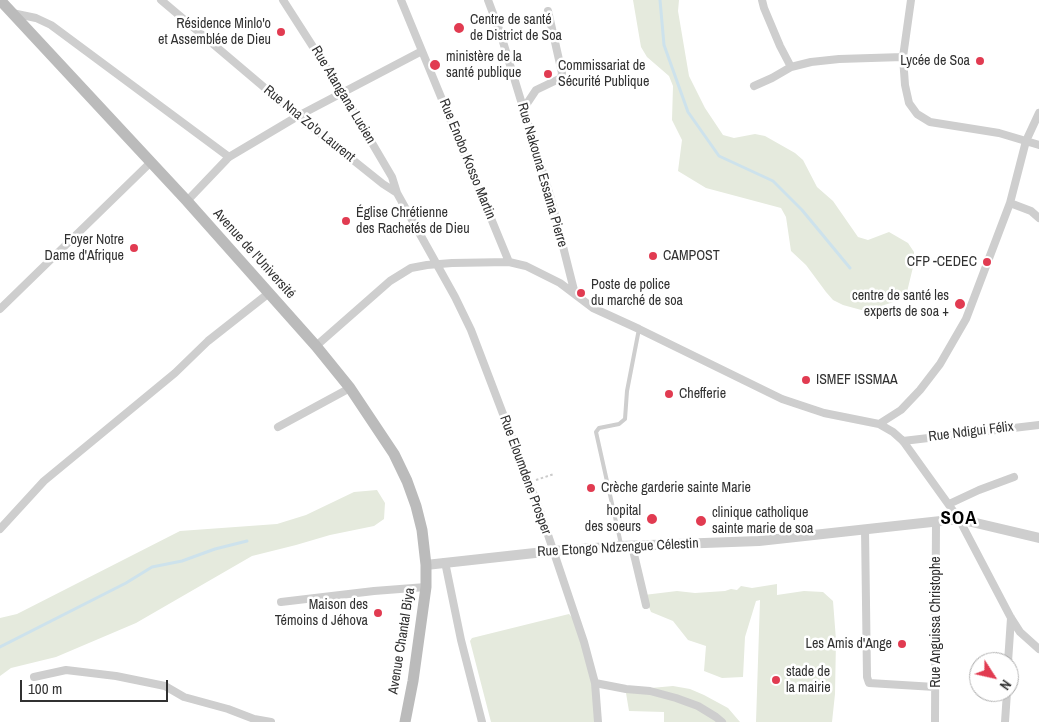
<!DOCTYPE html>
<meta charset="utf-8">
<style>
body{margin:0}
#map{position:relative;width:1039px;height:722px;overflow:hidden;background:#fff;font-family:"Archivo Narrow",sans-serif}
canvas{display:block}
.north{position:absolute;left:969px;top:652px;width:50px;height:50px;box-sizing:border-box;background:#fff;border:1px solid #adadad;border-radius:50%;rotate:125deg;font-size:14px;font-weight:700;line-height:20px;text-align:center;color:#313131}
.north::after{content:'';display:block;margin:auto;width:18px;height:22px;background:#e13b51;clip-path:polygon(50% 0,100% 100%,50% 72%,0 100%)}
.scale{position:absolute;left:20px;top:680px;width:148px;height:22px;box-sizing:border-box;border:2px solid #313131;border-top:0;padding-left:6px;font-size:15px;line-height:18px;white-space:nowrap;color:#313131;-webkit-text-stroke:4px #fff;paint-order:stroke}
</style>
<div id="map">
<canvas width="1039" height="722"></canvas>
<div class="north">N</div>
<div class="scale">100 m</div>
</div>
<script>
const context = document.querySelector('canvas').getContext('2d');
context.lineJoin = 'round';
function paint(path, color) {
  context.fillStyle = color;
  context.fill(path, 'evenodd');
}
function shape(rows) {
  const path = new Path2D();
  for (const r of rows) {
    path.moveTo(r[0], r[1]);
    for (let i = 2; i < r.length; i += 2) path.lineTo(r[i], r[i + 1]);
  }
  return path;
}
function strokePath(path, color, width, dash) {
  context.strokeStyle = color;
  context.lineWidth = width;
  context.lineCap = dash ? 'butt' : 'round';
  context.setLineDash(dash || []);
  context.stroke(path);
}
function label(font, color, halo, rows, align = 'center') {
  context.font = font + ' "Archivo Narrow",sans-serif';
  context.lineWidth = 5;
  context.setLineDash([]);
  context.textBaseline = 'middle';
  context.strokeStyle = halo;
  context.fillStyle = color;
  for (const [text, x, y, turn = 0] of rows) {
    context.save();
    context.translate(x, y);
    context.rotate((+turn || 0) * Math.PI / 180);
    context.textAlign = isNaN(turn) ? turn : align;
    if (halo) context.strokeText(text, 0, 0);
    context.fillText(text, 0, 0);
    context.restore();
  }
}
paint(shape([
 [633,0,679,0,678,11,689,76,705,108,723,135,734,138,755,134,765,136,795,153,803,160,817,187,833,201,858,237,868,240,889,232,908,243,914,252,914,263,906,296,897,301,865,311,843,305,833,300,826,292,806,265,791,251,786,217,781,208,706,188,678,171,682,140,672,120,673,86,669,76,647,57,641,47],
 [377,490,385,503,384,519,374,526,330,535,296,545,252,556,136,623,56,657,11,668,0,676,0,618,17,614,180,531,277,524,306,515,354,492],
 [777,584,777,595,804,591,823,592,833,601,836,640,835,694,832,722,756,722,760,600,756,601,745,637,743,677,722,678,704,671,706,646,688,640,673,621,651,612,644,595,677,591,695,593,725,591,731,589,737,590,741,586,752,588],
 [569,614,581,627,601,722,491,722,470,641,472,638],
 [673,686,690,689,704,695,728,708,740,722,664,722,664,712,629,711,626,693,640,689]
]), '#e5eadd');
strokePath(shape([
 [660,0,664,45,688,112,719,156,773,181,802,210,850,268],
 [0,647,126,583,152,567,182,561,215,549,247,541]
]), '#cde2ec', 3);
strokePath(shape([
 [536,480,554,474]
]), '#cbcbcb', 2, [2.5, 2.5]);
strokePath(shape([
 [621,544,596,432,599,428,619,424,625,419,627,391,639,329]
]), '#cecece', 4);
strokePath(shape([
 [161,0,298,116,383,184,397,193,455,297,471,330,516,448,540,511,584,642,595,683,598,722],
 [283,0,342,92,392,177,397,193],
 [401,0,509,262],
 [488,0,500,32,551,199,575,294],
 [762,0,764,8,780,46,791,67],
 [911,0,903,57,905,85,909,103,917,114,930,122,999,133,1039,145],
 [12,13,36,18,51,25,229,157],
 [754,86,772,78,791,67,811,62,839,59,903,57],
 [524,108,536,90,561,78,562,73,548,11],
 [187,201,229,157,298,116,422,51],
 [1010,203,1031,211,1039,218],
 [0,309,151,162],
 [316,346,390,281,411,268,427,265,452,263,509,262,526,266,560,283,593,308,639,329,782,399,824,413,879,424,893,432,903,441,959,519,1011,618,1020,632,1039,649],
 [879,424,901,410,920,390,940,364,966,319,1010,203,1026,141,1039,113],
 [278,427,350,388],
 [903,441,1039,425],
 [949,504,979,490,1014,477],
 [0,529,44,481,175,373,208,341,269,293],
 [865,529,867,677,869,683,935,687],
 [632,546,646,605],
 [445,562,461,640,482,722],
 [281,602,374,591,426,587],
 [1008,662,1011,618],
 [34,677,66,670,116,676,165,686,184,697,228,709,254,719,271,722],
 [595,683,626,689,650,691,676,698,698,706,716,717,722,722],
 [935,722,936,521],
 [1005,722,1007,692]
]), '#cecece', 8);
strokePath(shape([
 [426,565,553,551,622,546,759,541,959,519,1039,538]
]), '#cecece', 10);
strokePath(shape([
 [0,0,187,201,316,346,350,388,394,454,407,481,416,506,422,530,426,565,426,587,413,681,405,722]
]), '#bbb', 11);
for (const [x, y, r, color] of [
 [459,28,6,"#e13b51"],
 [281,32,5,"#e13b51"],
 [980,61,5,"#e13b51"],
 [435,65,6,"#e13b51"],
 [548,74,5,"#e13b51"],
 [346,221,5,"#e13b51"],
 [134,248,5,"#e13b51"],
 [653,256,5,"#e13b51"],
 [987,262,5,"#e13b51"],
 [581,293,5,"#e13b51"],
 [960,304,6,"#e13b51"],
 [806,380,5,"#e13b51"],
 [669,394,5,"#e13b51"],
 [591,488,5,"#e13b51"],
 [652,519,6,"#e13b51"],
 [701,521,6,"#e13b51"],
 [378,613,5,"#e13b51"],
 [902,644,5,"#e13b51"],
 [776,680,5,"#e13b51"]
]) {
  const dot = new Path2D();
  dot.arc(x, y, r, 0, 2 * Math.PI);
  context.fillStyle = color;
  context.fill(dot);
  strokePath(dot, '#fff', 2);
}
label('14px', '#313131', '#fff', [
 ["Centre de santé",470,20],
 ["de District de Soa",470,36],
 ["Résidence Minlo'o",271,24,"right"],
 ["et Assemblée de Dieu",271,40,"right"],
 ["ministère de la",446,57],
 ["santé publique",446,73],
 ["Lycée de Soa",970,61,"right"],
 ["Commissariat de",558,66],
 ["Sécurité Publique",558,82],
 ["Église Chrétienne",356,213],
 ["des Rachetés de Dieu",356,229],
 ["Foyer Notre",124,240,"right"],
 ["Dame d'Afrique",124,256,"right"],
 ["CAMPOST",663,256],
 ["CFP -CEDEC",977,262,"right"],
 ["Poste de police",591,285],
 ["du marché de soa",591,301],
 ["centre de santé les",949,296,"right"],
 ["experts de soa +",949,312,"right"],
 ["ISMEF ISSMAA",816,380],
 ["Chefferie",679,394],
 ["Crèche garderie sainte Marie",601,488],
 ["hopital",641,511,"right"],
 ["des soeurs",641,527,"right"],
 ["clinique catholique",712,513],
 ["sainte marie de soa",712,529],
 ["Maison des",368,605,"right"],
 ["Témoins d Jéhova",368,621,"right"],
 ["Les Amis d'Ange",892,644,"right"],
 ["stade de",786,672],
 ["la mairie",786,688]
], 'left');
label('14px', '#313131', '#fff', [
 ["Rue Atangana Lucien",343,95,59],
 ["Rue Nna Zo'o Laurent",309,124,39],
 ["Rue Enobo Kosso Martin",467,159,68],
 ["Rue Nakouna Essama Pierre",542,175,74],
 ["Avenue de l'Université",254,254,48],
 ["Rue Ndigui Félix",971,432,-7],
 ["Rue Eloumdene Prosper",525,475,70],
 ["Rue Etongo Ndzengue Célestin",618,548,-3],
 ["Rue Anguissa Christophe",936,622,-90],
 ["Avenue Chantal Biya",402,641,-81]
]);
context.letterSpacing = '1px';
label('bold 19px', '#000', '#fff', [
 ["SOA",959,519]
]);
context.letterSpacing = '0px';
</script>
